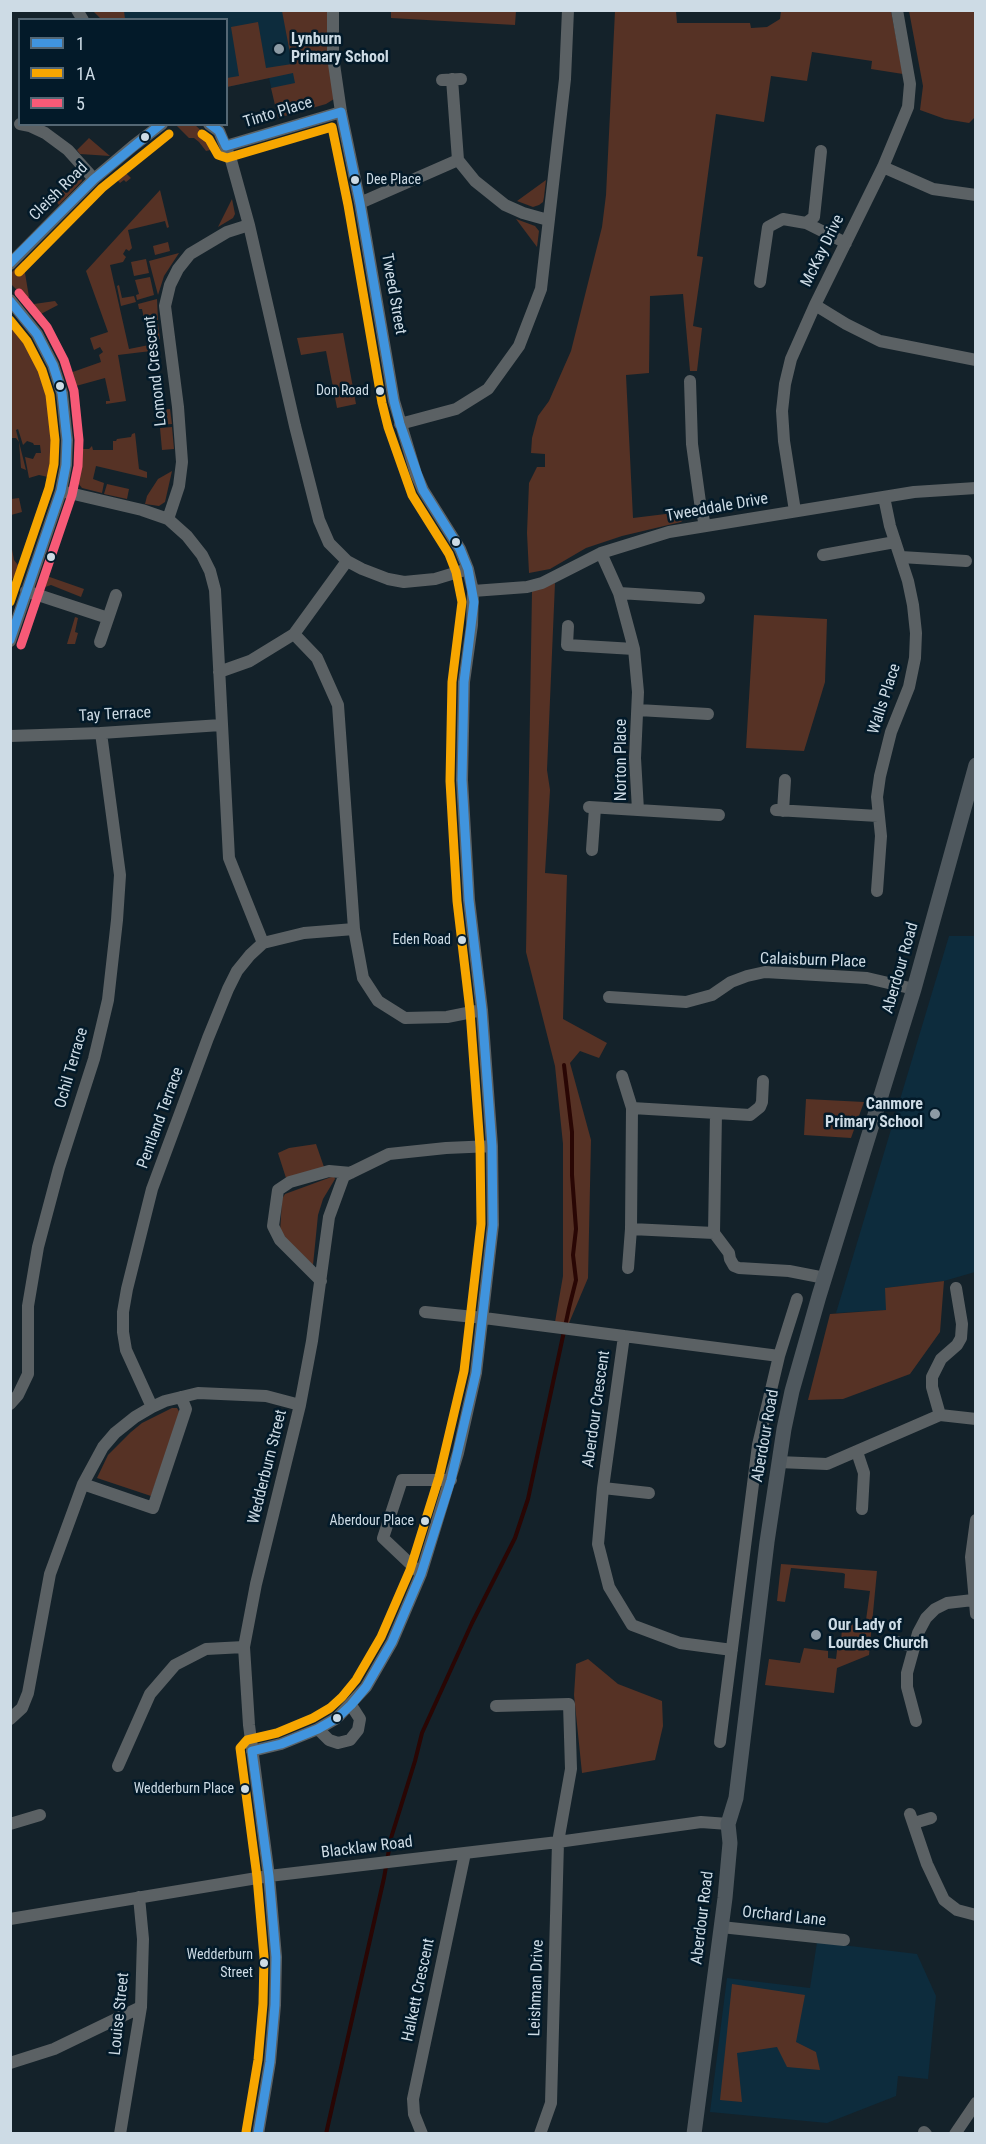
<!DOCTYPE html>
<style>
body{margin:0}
#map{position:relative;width:986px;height:2144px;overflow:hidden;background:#14222a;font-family:"Roboto Condensed",sans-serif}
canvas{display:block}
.frame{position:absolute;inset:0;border:12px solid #cddbe5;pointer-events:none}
.legend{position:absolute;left:18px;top:18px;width:210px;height:108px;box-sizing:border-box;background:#031a29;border:2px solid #546774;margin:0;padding:8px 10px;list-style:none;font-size:18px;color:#cddbe5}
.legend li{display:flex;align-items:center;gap:12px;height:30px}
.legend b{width:30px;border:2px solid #546774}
</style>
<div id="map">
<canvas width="986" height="2144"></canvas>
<div class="frame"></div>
<ul class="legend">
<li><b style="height:8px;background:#4094de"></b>1</li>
<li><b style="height:8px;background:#f7a600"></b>1A</li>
<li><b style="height:8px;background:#f75a77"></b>5</li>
</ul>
</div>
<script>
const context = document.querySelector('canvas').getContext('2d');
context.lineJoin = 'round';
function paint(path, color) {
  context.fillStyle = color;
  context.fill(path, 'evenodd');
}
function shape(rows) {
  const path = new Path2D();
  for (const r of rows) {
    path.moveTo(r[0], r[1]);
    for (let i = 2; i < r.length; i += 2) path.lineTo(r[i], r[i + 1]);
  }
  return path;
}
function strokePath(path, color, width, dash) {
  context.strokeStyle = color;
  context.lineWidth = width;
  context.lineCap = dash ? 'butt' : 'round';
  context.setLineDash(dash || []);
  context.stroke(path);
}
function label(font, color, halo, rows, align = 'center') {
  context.font = font + ' "Roboto Condensed",sans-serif';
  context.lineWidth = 5;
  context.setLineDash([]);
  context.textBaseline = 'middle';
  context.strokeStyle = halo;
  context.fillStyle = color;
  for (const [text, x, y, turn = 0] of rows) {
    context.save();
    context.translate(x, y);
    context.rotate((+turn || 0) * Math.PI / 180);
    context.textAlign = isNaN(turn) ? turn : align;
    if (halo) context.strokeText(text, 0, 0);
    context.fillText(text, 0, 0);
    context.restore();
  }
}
paint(shape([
 [93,11,329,11,332,100,278,118,269,78,227,87,226,20,101,19],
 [949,936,975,936,975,1272,944,1281,886,1288,886,1310,836,1313],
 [817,1942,917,1954,936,1996,928,2079,898,2076,896,2096,827,2123,710,2112,727,1978,810,1988]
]), '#0d2c3d');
paint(shape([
 [93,11,124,11,125,19,101,19],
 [282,11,329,11,334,99,326,104,278,118,271,88,295,83,293,73,227,87,227,78,239,76,231,27,258,22,266,68,292,64],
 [391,11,516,11,515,25,391,18],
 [615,11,676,11,677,23,750,23,751,28,767,27,780,19,781,11,891,11,903,74,871,69,872,61,812,52,807,81,771,76,764,122,716,114,697,256,703,257,693,326,702,328,697,371,690,371,683,294,650,296,649,373,626,375,633,518,690,511,687,516,681,522,622,536,586,548,550,569,529,573,527,533,529,483,537,467,545,467,545,454,531,453,532,438,538,416,549,401,571,351,602,227,606,195],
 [909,11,975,11,975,117,969,123,945,119,920,110,923,86],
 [176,125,195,125,206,135,215,149,206,151,199,142,194,138,189,138],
 [89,138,110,156,80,154,77,150],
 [121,168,131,178,126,182,124,180,120,183,113,175],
 [80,173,82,181,59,205,54,199],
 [546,180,544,197,543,202,539,205,533,207,517,201],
 [160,190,169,227,167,228,165,221,128,230,132,248,129,251,126,249,123,254,126,257,123,262,110,265,129,349,149,345,151,351,118,355,126,401,106,404,106,401,110,401,105,378,76,386,71,390,67,374,101,362,99,355,103,352,100,347,94,350,90,338,108,332,86,271],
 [232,199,235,214,233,218,218,227],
 [516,219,535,226,539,231,537,247],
 [168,242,170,251,155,255,153,246],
 [179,253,164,276,158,295,149,261],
 [146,259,149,273,134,276,131,262],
 [23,261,29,297,23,299,22,295,12,285,11,278,12,272],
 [150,277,154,295,137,300,136,295,139,294,135,280],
 [119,285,122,298,134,296,136,302,121,306,117,286],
 [157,299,158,320,145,323,142,309,139,309,138,304],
 [55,301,58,305,37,316,34,304],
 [11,319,28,343,42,374,53,411,55,424,53,424,56,426,56,453,50,487,47,486,48,477,39,475,29,478,25,457,33,459,36,453,41,453,40,445,34,445,33,443,27,441,23,445,18,429,16,430,26,470,21,468,19,442,16,438,11,438],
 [158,324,160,339,150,341,146,326],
 [343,333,356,404,337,408,326,351,301,355,297,338],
 [170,409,172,424,160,425,158,410],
 [172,427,174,449,162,450,160,428],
 [135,433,139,469,147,472,147,478,96,466,93,479,104,483,102,493,82,488,78,483,75,472,78,449,89,449,92,446,93,450,113,450,113,441,116,441,117,439,131,437,132,434],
 [172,471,165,502,159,506,145,504,147,496,158,479],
 [107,484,129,489,127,499,104,494],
 [19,498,22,512,11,515,11,499],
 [10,538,14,560,18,565,30,549,23,569,11,580],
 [44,575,84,589,81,597,51,585,45,587,41,581],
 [555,583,547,770,550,790,545,873,567,875,563,1019,607,1043,599,1058,580,1051,570,1063,591,1140,588,1278,569,1323,555,1322,563,1276,563,1144,555,1066,526,952,532,591],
 [754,615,827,619,825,682,804,751,746,748],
 [75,617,78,618,75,632,78,633,75,644,67,644],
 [806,1099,864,1102,851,1138,804,1135],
 [316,1144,324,1167,286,1178,278,1153,289,1148],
 [334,1176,335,1179,323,1199,318,1215,313,1265,280,1233,282,1199,285,1194],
 [944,1281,940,1332,910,1374,843,1399,808,1400,830,1314,886,1310,885,1288],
 [172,1408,177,1408,180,1413,151,1496,97,1478,108,1455,131,1432,142,1423],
 [781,1564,877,1571,869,1655,837,1668,834,1693,765,1685,769,1659,800,1663,804,1648,828,1651,828,1658,836,1659,838,1643,841,1643,842,1627,841,1623,863,1624,866,1620,870,1591,844,1588,845,1574,843,1573,791,1568,785,1602,777,1601],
 [588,1659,618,1684,662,1701,663,1726,655,1760,582,1773,574,1695,576,1664],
 [732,1984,805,1995,796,2042,816,2052,820,2070,787,2067,777,2047,737,2053,742,2102,720,2100]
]), '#563225');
strokePath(shape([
 [326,2134,384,1878,391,1838,415,1761,422,1733,472,1623,515,1538,528,1499,569,1308,576,1280,573,1255,576,1229,572,1175,572,1132,564,1065]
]), '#290604', 4);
strokePath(shape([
 [77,10,83,20],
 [452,79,458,160,475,181,505,205,523,213,548,220],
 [442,80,461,79],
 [20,124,30,126,45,133,68,150,94,179],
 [209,124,219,131,231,160,249,225,295,426,319,520,329,543,347,561,362,569,388,579,404,582,435,579,468,569],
 [226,146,341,112],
 [883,167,933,189,976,195],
 [360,203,458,160],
 [806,223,846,243],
 [10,264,94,179,133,146,162,124],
 [760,282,768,227,783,219,806,223,814,217,821,151],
 [10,300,37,334,53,365,62,393,67,440,66,465,61,491,10,641],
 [815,305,846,324,880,341,976,360],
 [690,381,692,444,700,502,705,526],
 [400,424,456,409,488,389,519,346,541,289,565,79,568,10],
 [61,491,142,510,168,519,187,536,202,555,210,571,215,590,229,858,263,943],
 [795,511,784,441,782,411,785,384,791,359,815,305,883,167,908,107,910,84,897,10],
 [168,519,179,486,182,462,178,407,165,306,170,285,178,269,190,254,227,232,249,225],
 [601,553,619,593,634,649,638,692,635,758,638,810],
 [823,555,895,542],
 [901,557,966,561],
 [26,591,108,618],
 [473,591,527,587,542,583,601,553,669,532,914,492,976,488],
 [619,593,699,598],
 [568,626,567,645,634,649],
 [294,634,317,658,338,705,354,929,363,978,378,1001,405,1018,447,1017,482,1010],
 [100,642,116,595],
 [219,672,250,661,294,634,347,561],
 [638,710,708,714],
 [10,736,101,733,221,725],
 [589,807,719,815],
 [776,810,878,816],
 [783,811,785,780],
 [592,850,595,808],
 [877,891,881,836,877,797,880,776,891,732,909,687,915,658,916,633,913,605,908,581,890,526,884,497],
 [609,997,686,1002,712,995,731,982,747,976,765,972,867,978,914,989],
 [622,1076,632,1108,750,1115,760,1107,762,1102,763,1081],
 [716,1113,714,1233,729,1253,730,1259,734,1266,739,1268,789,1271,825,1278],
 [631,1229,714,1233],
 [628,1268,631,1229,632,1108],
 [321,1281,280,1240,273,1226,278,1190,290,1182,329,1171,351,1173],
 [425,1312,484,1318,779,1356],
 [624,1336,603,1488,598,1544,609,1587,632,1625,680,1643,732,1650],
 [10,1404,18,1395,28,1374,28,1306,38,1247,59,1168,94,1059,108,1000,117,920,120,875,101,733],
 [152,1407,126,1350,123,1332,123,1312,127,1289,152,1189,208,1038,228,989,237,971,250,955,263,943,304,933,354,929],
 [940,1415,932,1387,932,1377,941,1359,957,1345,961,1338,962,1324,956,1288],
 [857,1452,864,1473,862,1509],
 [778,1462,827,1464,940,1415,976,1419],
 [83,1484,153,1508,186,1409,181,1397],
 [603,1488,649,1493],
 [976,1520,971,1557,976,1614],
 [421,1574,383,1538,402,1480,451,1480],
 [897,1642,914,1647],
 [496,1706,569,1704,571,1769,558,1842,551,2103,540,2134],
 [10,1719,22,1708,28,1693,50,1574,83,1484,103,1447,115,1433,135,1417,152,1407,165,1401,198,1393,266,1396,300,1405],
 [916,1721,907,1687,907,1673,918,1633,926,1618,935,1609,947,1603,973,1600],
 [318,1729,329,1740,338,1743,350,1740,358,1730,360,1719,351,1705],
 [720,1742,758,1445,779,1356,797,1299],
 [252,1751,281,1744,318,1729,337,1718,366,1687,392,1642,421,1574,458,1453,476,1373,493,1225,492,1146,482,1010,469,900,462,780,464,682,472,625,473,591,468,569,460,549,423,490,416,474,394,401,360,203,341,112,333,57,333,10],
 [118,1766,150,1694,175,1665,206,1649,244,1647],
 [910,1814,927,1864,944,1900,957,1910,976,1915],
 [914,1823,931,1818],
 [10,1824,40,1815],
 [10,1919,269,1876,558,1842,701,1822,728,1824],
 [721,1927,844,1940],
 [10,2063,54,2049,141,2007],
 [924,2132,926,2134],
 [120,2134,141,2007,143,1939,139,1897],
 [258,2134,270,2062,275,2005,276,1957,269,1876,249,1725,244,1647,256,1584,300,1405,312,1341,329,1217,344,1176,389,1154,446,1148,492,1146],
 [422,2134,414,2114,413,2099,465,1853],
 [955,2134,976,2103]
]), '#5b6164', 12);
strokePath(shape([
 [694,2134,725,1898,730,1843,728,1824,736,1798,767,1542,784,1429,792,1391,819,1296,914,989,976,765]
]), '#4f585e', 15);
strokePath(shape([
 [210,124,219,131,226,146,341,112,360,203,394,401,400,424,423,490,460,549,468,569,474,602,464,682,462,780,469,900,482,1010,492,1146,493,1225,476,1373,451,1480,421,1574,392,1642,366,1687,351,1705,337,1718,318,1729,281,1744,252,1751,269,1876,276,1957,275,2005,270,2062,258,2134],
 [10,263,94,179,161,124],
 [10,301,37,334,53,365,62,393,67,440,66,465,61,491,10,640]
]), '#4094de', 9);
strokePath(shape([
 [202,134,209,139,218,155,227,158,332,127,348,205,382,403,388,427,412,495,449,554,456,572,462,602,452,682,450,781,457,901,470,1011,480,1147,481,1224,464,1371,439,1477,410,1570,381,1637,356,1680,342,1697,330,1708,313,1718,277,1733,247,1740,240,1748,257,1877,264,1957,263,2004,258,2060,246,2132],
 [19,272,102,188,169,134],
 [10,320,27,341,42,370,50,395,55,440,54,464,49,488,10,602]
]), '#f7a600', 9);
strokePath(shape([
 [19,293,47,327,64,360,74,391,79,440,78,466,72,495,21,645]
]), '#f75a77', 9);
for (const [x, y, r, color] of [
 [279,49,6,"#8c9aa4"],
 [145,137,5,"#cddbe5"],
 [355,180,5,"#cddbe5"],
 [60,386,5,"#cddbe5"],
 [380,391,5,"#cddbe5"],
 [456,542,5,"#cddbe5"],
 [51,557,5,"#cddbe5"],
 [462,940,5,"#cddbe5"],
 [935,1114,6,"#8c9aa4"],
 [425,1521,5,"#cddbe5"],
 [816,1635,6,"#8c9aa4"],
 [337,1718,5,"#cddbe5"],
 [245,1789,5,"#cddbe5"],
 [264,1963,5,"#cddbe5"]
]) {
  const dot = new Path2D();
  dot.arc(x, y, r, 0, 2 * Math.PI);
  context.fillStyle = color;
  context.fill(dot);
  strokePath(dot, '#031a29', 2);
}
label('14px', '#cddbe5', '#031a29', [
 ["Dee Place",366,180,"left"],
 ["Don Road",369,391],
 ["Eden Road",451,940],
 ["Aberdour Place",414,1521],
 ["Wedderburn Place",234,1789],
 ["Wedderburn",253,1955],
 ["Street",253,1973]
], 'right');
label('bold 16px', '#cddbe5', '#031a29', [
 ["Lynburn",291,40],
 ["Primary School",291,58],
 ["Canmore",923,1105,"right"],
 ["Primary School",923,1123,"right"],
 ["Our Lady of",828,1626],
 ["Lourdes Church",828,1644]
], 'left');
label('16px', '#cddbe5', '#031a29', [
 ["Tinto Place",278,113,-17],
 ["Cleish Road",59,192,-45],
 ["McKay Drive",823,251,-64],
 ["Tweed Street",393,294,80],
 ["Lomond Crescent",156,371,-96],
 ["Tweeddale Drive",717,508,-10],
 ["Walls Place",885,699,-72],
 ["Tay Terrace",115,715,-3],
 ["Norton Place",622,760,-90],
 ["Calaisburn Place",813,961,2],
 ["Aberdour Road",901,968,-74],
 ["Ochil Terrace",72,1068,-74],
 ["Pentland Terrace",161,1118,-70],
 ["Aberdour Crescent",597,1409,-82],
 ["Aberdour Road",766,1436,-80],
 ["Wedderburn Street",268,1467,-76],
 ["Blacklaw Road",367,1848,-7],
 ["Orchard Lane",784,1917,6],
 ["Aberdour Road",703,1918,-83],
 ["Leishman Drive",537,1988,-88],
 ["Halkett Crescent",419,1990,-78],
 ["Louise Street",120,2014,-84]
]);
</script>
